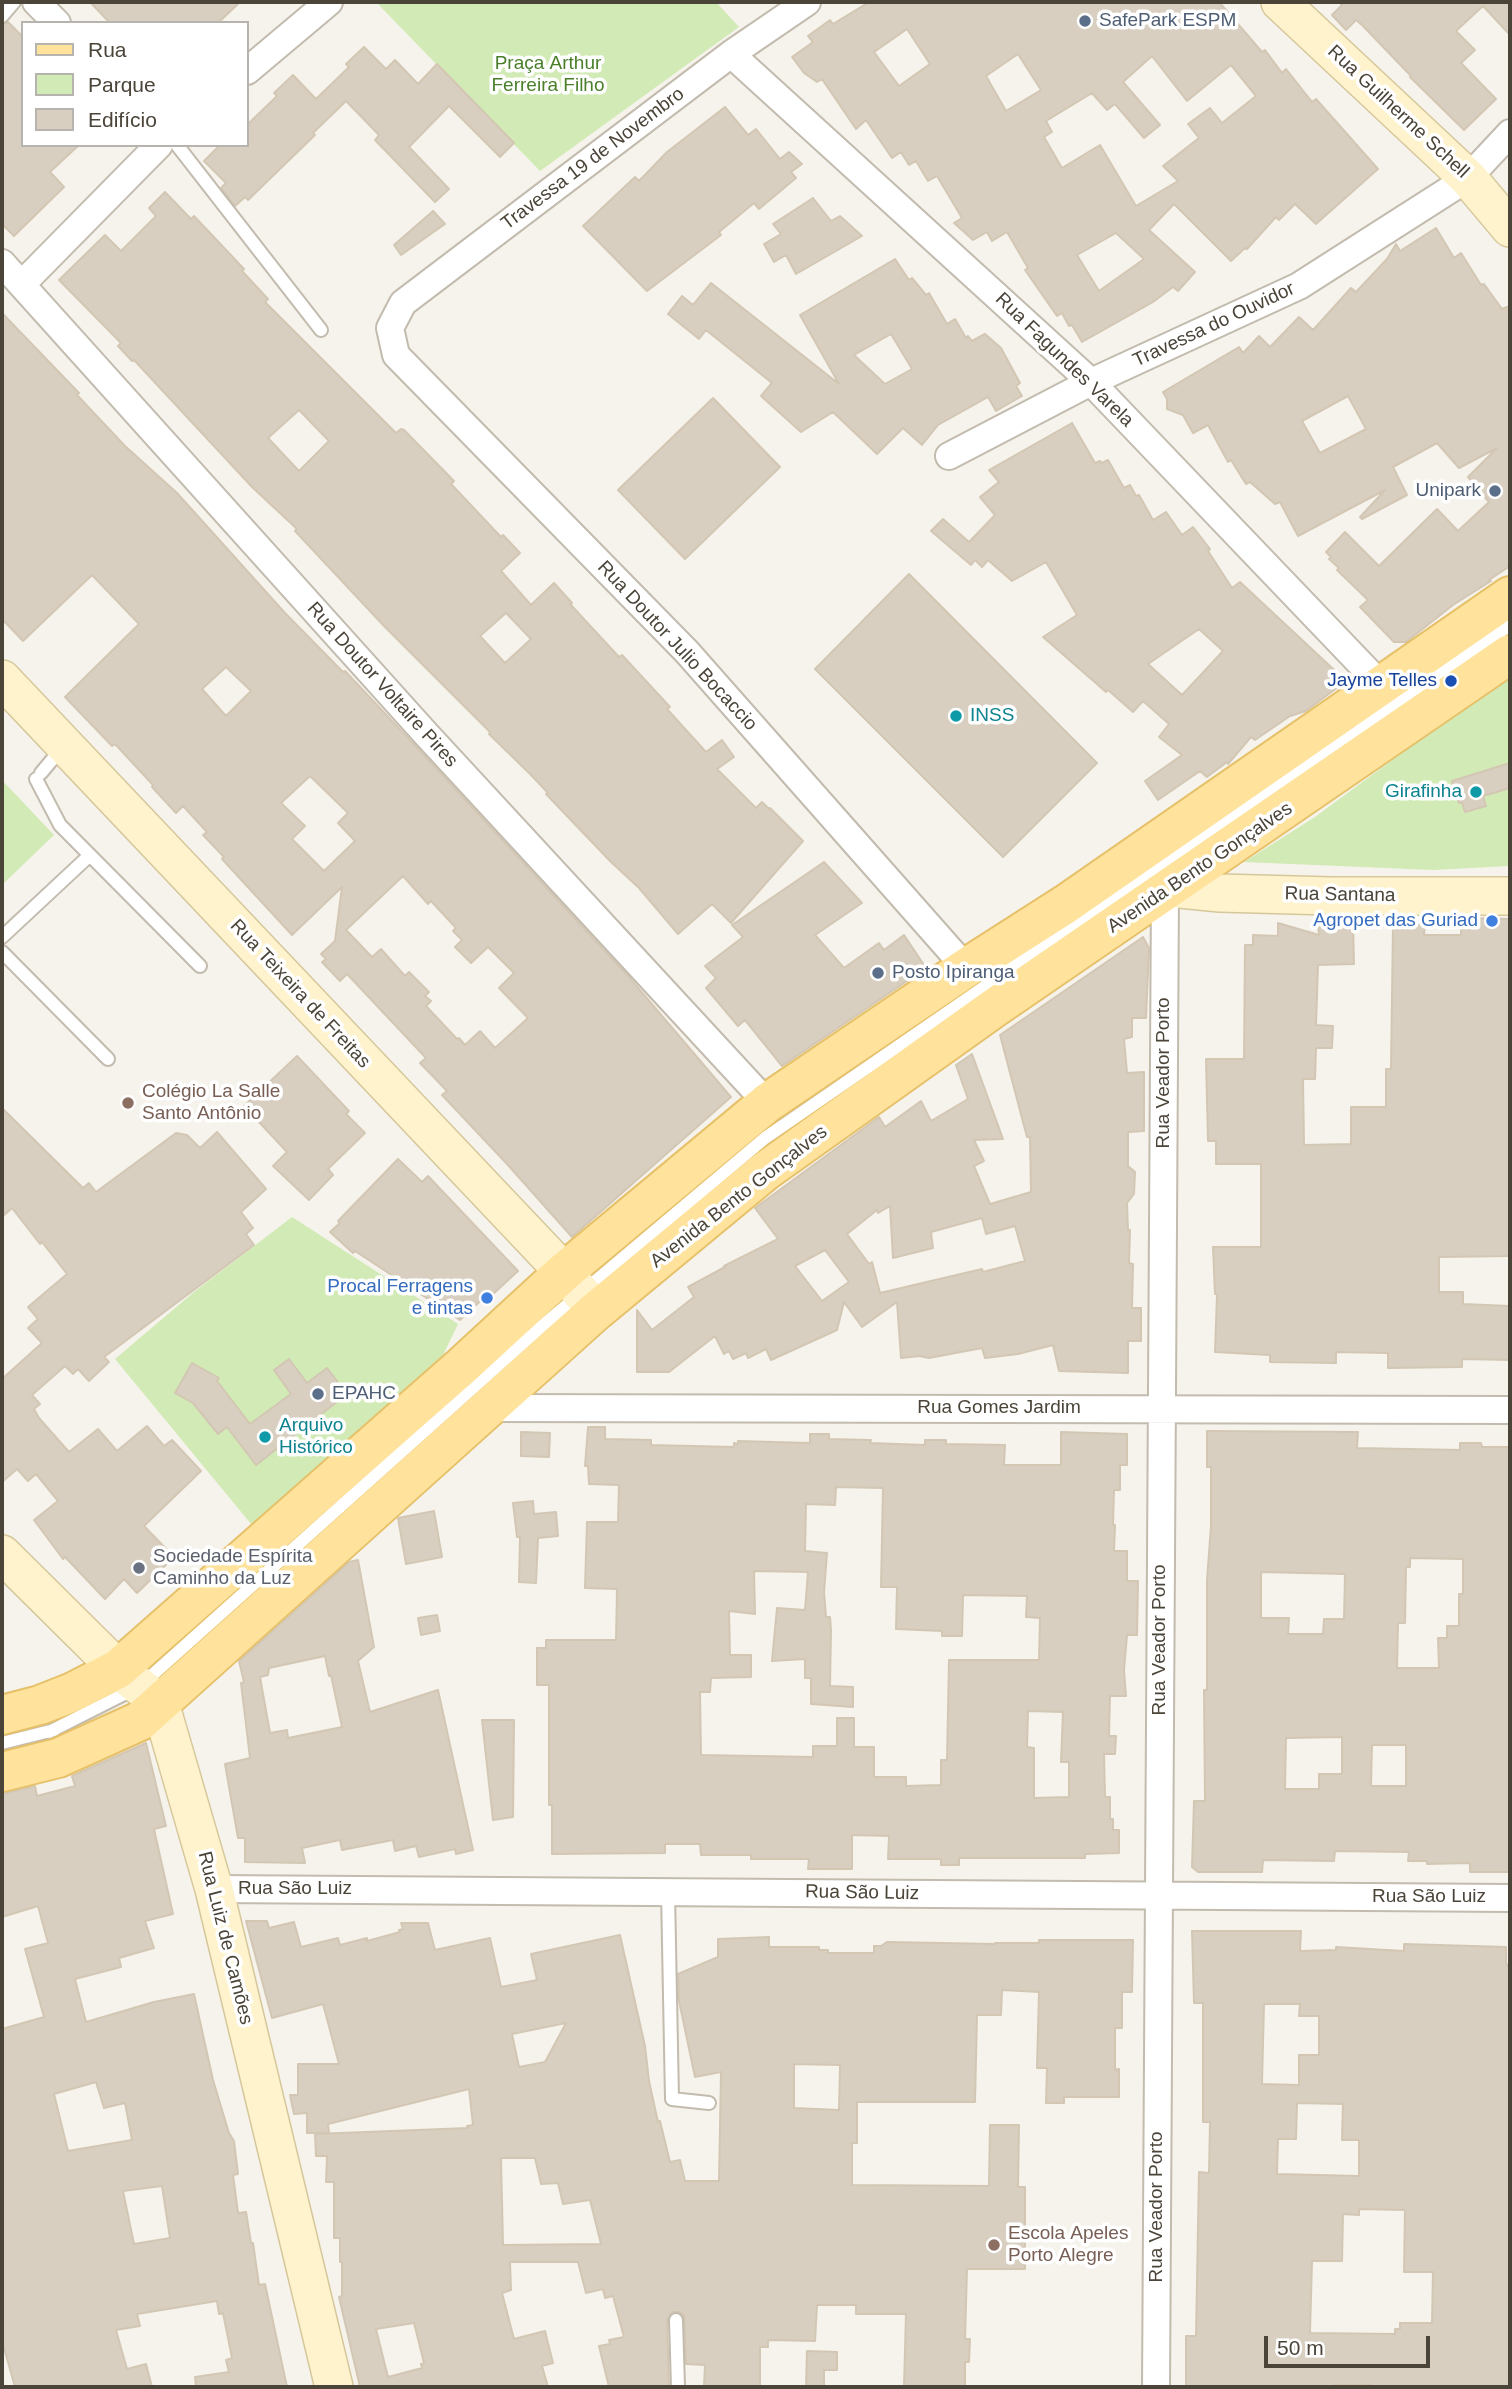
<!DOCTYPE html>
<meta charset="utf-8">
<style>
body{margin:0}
#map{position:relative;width:1512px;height:2389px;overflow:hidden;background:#f6f3ec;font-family:Helvetica,sans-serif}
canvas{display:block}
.frame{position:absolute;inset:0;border:4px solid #4b4439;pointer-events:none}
.legend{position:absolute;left:21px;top:21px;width:228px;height:126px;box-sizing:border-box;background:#fff;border:2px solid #b7b4b0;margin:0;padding:9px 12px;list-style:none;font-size:21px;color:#4b4439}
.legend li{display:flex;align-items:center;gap:14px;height:35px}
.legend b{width:35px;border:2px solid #b7b4b0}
.scale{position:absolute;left:1264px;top:2336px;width:166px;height:32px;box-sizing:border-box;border:4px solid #4b4439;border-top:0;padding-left:9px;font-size:21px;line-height:24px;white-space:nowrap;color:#4b4439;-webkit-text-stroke:5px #fff;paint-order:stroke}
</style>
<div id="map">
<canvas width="1512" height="2389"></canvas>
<div class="frame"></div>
<ul class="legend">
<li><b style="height:9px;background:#ffe39c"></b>Rua</li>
<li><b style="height:19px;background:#d2eab5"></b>Parque</li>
<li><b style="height:19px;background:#d8cfc1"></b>Edifício</li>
</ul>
<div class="scale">50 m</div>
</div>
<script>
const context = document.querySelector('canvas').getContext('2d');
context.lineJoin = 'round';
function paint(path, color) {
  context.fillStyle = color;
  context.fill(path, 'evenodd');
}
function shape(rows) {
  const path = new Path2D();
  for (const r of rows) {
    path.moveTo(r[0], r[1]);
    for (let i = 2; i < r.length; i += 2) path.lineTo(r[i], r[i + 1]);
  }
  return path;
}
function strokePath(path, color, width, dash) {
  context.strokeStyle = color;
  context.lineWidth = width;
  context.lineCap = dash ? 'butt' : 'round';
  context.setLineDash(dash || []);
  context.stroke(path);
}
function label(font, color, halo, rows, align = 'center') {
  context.font = font + ' Helvetica,sans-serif';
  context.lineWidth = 7;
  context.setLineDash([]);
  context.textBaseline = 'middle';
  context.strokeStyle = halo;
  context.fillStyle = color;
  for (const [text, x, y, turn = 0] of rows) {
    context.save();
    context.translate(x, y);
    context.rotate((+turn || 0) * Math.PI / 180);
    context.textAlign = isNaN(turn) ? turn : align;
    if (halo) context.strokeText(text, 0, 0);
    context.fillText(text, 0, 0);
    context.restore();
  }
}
paint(shape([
 [376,2,716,2,739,27,540,171],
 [1510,673,1510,866,1433,870,1244,862,1315,817],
 [2,780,54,835,2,885],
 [292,1217,458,1324,434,1374,256,1530,115,1359,194,1292]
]), '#d2eab5');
const building = shape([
 [90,2,240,2,218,23,110,23,90,2],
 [869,2,1219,2,1262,52,1265,50,1282,73,1286,69,1312,102,1316,99,1378,169,1316,224,1295,204,1279,220,1276,217,1247,249,1245,248,1231,261,1174,204,1149,230,1195,272,1178,291,1173,287,1153,302,1082,342,1072,325,1069,326,1062,313,1057,316,1025,270,1028,268,1007,232,992,241,987,232,973,240,954,223,962,218,937,176,928,181,916,161,909,165,901,152,892,158,866,120,856,129,822,79,817,82,804,73,792,57,813,42,808,36,830,20,833,24,869,2],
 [907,29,930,64,899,86,874,52,907,29],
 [1018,54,1041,90,1006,111,986,76,1018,54],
 [1152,56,1187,101,1231,65,1256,96,1222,123,1210,108,1188,124,1199,138,1163,166,1178,181,1136,206,1100,145,1062,168,1044,137,1052,132,1046,121,1092,93,1107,110,1115,104,1144,138,1160,125,1123,82,1152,56],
 [1116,233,1144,259,1099,291,1077,255,1116,233],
 [1339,2,1510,2,1510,35,1483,6,1456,31,1475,50,1461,63,1496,99,1464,130,1410,77,1411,76,1362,25,1356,20,1346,30,1332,15,1342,5,1339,2],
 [8,22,23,37,23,145,79,145,50,172,64,187,14,236,2,224,2,25,8,22],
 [364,47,386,69,395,60,418,84,437,64,514,143,500,157,449,106,409,147,449,189,435,202,375,140,379,135,346,101,313,133,315,135,248,200,245,197,235,206,221,188,226,183,204,161,220,145,247,145,247,125,277,96,274,93,293,75,316,99,349,67,346,64,364,47],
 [725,107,748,135,756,129,780,159,789,152,802,164,791,172,796,178,759,209,754,203,719,232,721,235,647,291,583,226,635,177,639,181,667,152,725,107],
 [165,192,191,219,194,216,244,269,242,271,268,299,265,302,396,433,401,429,404,430,454,481,451,484,501,537,503,535,520,553,501,571,531,605,554,583,572,603,570,604,619,657,622,655,670,707,667,709,706,752,722,740,734,757,717,769,756,808,762,802,769,809,770,808,803,841,731,923,712,904,678,934,639,888,610,861,546,794,548,793,530,774,489,734,490,732,384,626,295,531,297,529,252,487,134,360,132,361,118,346,121,343,59,280,105,235,121,251,156,216,149,208,165,192],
 [299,410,329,441,299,471,268,438,299,410],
 [506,613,531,639,505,663,480,636,506,613],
 [813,198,831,221,840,216,862,236,796,274,786,255,774,262,764,244,781,234,773,224,813,198],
 [433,211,445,224,401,255,394,245,433,211],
 [1436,228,1454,258,1461,253,1481,285,1484,284,1502,309,1510,306,1510,566,1489,580,1491,581,1453,605,1406,642,1394,642,1360,607,1368,600,1337,570,1339,568,1329,559,1331,557,1326,552,1345,532,1379,566,1437,509,1458,531,1489,502,1468,477,1497,448,1459,468,1437,443,1393,467,1407,495,1362,519,1360,517,1385,490,1298,536,1280,502,1275,504,1250,482,1246,484,1231,460,1228,462,1208,425,1193,433,1183,415,1167,409,1167,399,1163,392,1239,347,1243,353,1259,336,1270,347,1299,317,1313,330,1351,288,1356,292,1387,259,1396,244,1400,251,1436,228],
 [1348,396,1366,429,1320,453,1302,421,1348,396],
 [895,259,909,280,912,278,926,295,929,293,947,324,955,319,966,338,968,336,972,341,985,334,1001,348,1020,383,1016,386,1022,396,996,411,988,397,938,425,922,445,903,428,877,454,833,412,801,432,761,396,772,383,706,330,699,339,668,314,682,296,693,305,711,283,839,384,800,315,895,259],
 [891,334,912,369,885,384,854,355,891,334],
 [2,313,79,393,77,395,125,446,177,493,285,613,343,672,345,671,409,739,628,976,731,1097,572,1237,507,1164,442,1095,447,1091,420,1063,426,1058,347,974,340,981,322,962,326,959,321,954,335,941,342,887,292,935,222,859,224,857,203,835,207,832,183,806,176,813,152,787,153,785,115,744,112,746,65,697,139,624,92,575,23,641,2,619,2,313],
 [226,667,251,691,226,716,202,689,226,667],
 [310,776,348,813,338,823,355,841,324,871,292,839,305,826,281,803,310,776],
 [403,876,428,904,431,901,456,928,453,931,462,940,455,947,471,963,488,947,514,973,499,988,528,1018,495,1048,480,1031,465,1045,459,1038,457,1039,426,1006,431,1001,425,996,429,992,409,972,405,976,381,949,372,957,346,930,403,876],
 [713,398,780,467,685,559,618,490,713,398],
 [1072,423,1095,463,1100,461,1102,463,1108,460,1124,488,1130,485,1136,496,1139,495,1153,520,1166,512,1182,535,1193,527,1210,549,1208,551,1232,588,1240,582,1346,681,1306,711,1290,716,1255,740,1251,737,1228,764,1227,762,1207,777,1200,771,1158,800,1145,781,1182,755,1159,737,1169,724,1143,701,1133,712,1108,690,1106,692,1043,637,1077,615,1046,562,1012,581,988,560,982,567,975,560,971,565,931,531,943,519,969,542,995,515,980,497,999,482,989,470,1072,423],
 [1199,629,1223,651,1182,695,1148,664,1199,629],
 [909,574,1097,763,1003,857,815,669,909,574],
 [1510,763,1510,788,1483,796,1486,806,1465,812,1462,802,1459,803,1452,781,1510,763],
 [824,862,862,903,815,935,844,968,879,943,884,950,904,935,926,968,782,1066,745,1020,738,1026,706,988,716,978,705,966,743,937,732,925,824,862],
 [1461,918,1510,919,1510,1256,1439,1257,1439,1292,1463,1292,1463,1304,1510,1306,1510,1360,1462,1359,1462,1367,1388,1368,1388,1353,1336,1352,1336,1363,1270,1362,1270,1355,1215,1352,1217,1294,1215,1294,1213,1247,1261,1247,1261,1164,1216,1164,1216,1141,1208,1141,1206,1059,1244,1059,1245,945,1253,945,1253,935,1278,936,1278,923,1319,935,1318,924,1353,924,1354,964,1318,965,1316,1025,1333,1026,1332,1048,1316,1048,1315,1079,1303,1079,1304,1145,1351,1144,1351,1107,1386,1107,1386,1069,1391,1069,1393,925,1425,924,1424,935,1461,935,1461,918],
 [1143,937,1149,948,1146,1018,1132,1018,1132,1037,1124,1039,1127,1073,1144,1072,1144,1131,1128,1132,1128,1166,1135,1172,1134,1194,1127,1203,1128,1230,1130,1230,1129,1263,1133,1264,1132,1308,1141,1308,1141,1341,1128,1341,1128,1373,1059,1371,1053,1345,1018,1354,985,1358,982,1348,929,1358,920,1356,901,1358,897,1302,862,1327,844,1302,837,1330,771,1360,766,1349,748,1358,746,1353,733,1359,729,1351,724,1354,715,1336,669,1372,637,1372,637,1310,652,1330,694,1297,688,1287,725,1267,724,1266,778,1239,755,1208,879,1117,885,1127,921,1101,931,1121,968,1099,956,1065,972,1054,1003,1139,974,1140,984,1161,974,1166,990,1204,1031,1192,1030,1137,1027,1137,1000,1035,1143,937],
 [890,1206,893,1258,933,1248,931,1232,982,1218,986,1234,1015,1226,1025,1261,983,1272,982,1269,880,1293,872,1262,869,1264,847,1234,877,1210,878,1213,890,1206],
 [825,1250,849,1282,822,1301,795,1266,825,1250],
 [297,1056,349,1111,346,1114,365,1133,328,1169,333,1175,309,1200,273,1166,287,1152,244,1106,297,1056],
 [2,1108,83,1188,89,1183,96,1192,176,1133,187,1135,200,1148,217,1132,266,1189,241,1212,253,1228,246,1234,254,1245,104,1357,109,1362,89,1381,78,1369,73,1374,65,1366,32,1395,40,1404,34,1409,39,1418,69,1452,98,1429,117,1451,147,1426,164,1446,172,1440,201,1471,144,1526,174,1557,137,1593,124,1579,105,1599,65,1557,63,1559,34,1520,58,1501,36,1474,28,1481,17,1469,2,1482,2,1379,42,1343,28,1328,38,1319,28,1307,67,1274,42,1242,40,1244,12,1208,2,1217,2,1108],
 [398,1159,422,1182,428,1176,518,1271,492,1295,490,1292,460,1320,355,1251,353,1253,330,1232,340,1223,338,1221,398,1159],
 [289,1359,307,1383,327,1368,347,1394,256,1465,227,1427,218,1434,193,1403,175,1393,192,1363,219,1378,217,1381,250,1424,291,1394,274,1370,289,1359],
 [588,1427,605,1427,605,1439,651,1440,651,1445,734,1447,734,1443,738,1444,738,1441,810,1443,810,1434,829,1434,829,1439,871,1440,870,1443,925,1445,925,1440,946,1440,946,1444,1005,1445,1004,1465,1061,1465,1061,1432,1127,1434,1127,1465,1120,1465,1120,1490,1114,1490,1113,1525,1115,1525,1114,1551,1127,1551,1127,1581,1138,1581,1137,1635,1127,1635,1124,1670,1126,1696,1110,1696,1109,1736,1116,1736,1115,1754,1104,1754,1105,1797,1110,1797,1110,1819,1113,1819,1113,1830,1119,1830,1119,1853,1085,1854,1085,1858,959,1858,959,1865,941,1865,941,1859,888,1859,889,1836,852,1835,852,1869,808,1869,809,1859,751,1859,751,1855,701,1855,700,1844,665,1844,665,1853,552,1854,552,1805,549,1805,549,1685,537,1685,537,1648,546,1648,546,1640,616,1640,617,1589,585,1588,587,1522,618,1522,619,1485,589,1484,588,1466,585,1466,588,1427],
 [836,1487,883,1488,881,1587,897,1587,896,1629,942,1631,942,1636,962,1636,963,1595,1027,1596,1026,1617,1040,1618,1039,1660,949,1660,947,1760,941,1760,941,1785,906,1786,906,1777,874,1777,874,1747,854,1747,854,1718,837,1718,837,1746,813,1746,813,1757,701,1755,700,1692,710,1692,711,1678,751,1677,751,1655,730,1655,729,1611,755,1614,754,1571,808,1572,805,1610,777,1608,772,1661,805,1659,805,1678,811,1678,811,1704,853,1707,853,1687,830,1686,831,1630,830,1617,826,1617,824,1592,827,1553,805,1551,806,1504,835,1505,836,1487],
 [1028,1711,1063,1712,1061,1762,1069,1762,1069,1797,1034,1798,1034,1748,1027,1747,1028,1711],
 [1207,1431,1358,1432,1357,1448,1460,1450,1460,1443,1481,1443,1482,1447,1510,1447,1510,1872,1470,1872,1470,1863,1427,1864,1427,1861,1408,1861,1409,1852,1335,1851,1334,1861,1263,1860,1262,1872,1198,1872,1192,1867,1194,1801,1205,1801,1204,1690,1207,1690,1207,1580,1211,1526,1211,1467,1207,1467,1207,1431],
 [1410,1558,1463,1559,1463,1594,1459,1594,1459,1626,1447,1626,1447,1638,1438,1638,1439,1668,1397,1668,1398,1623,1405,1623,1406,1567,1410,1567,1410,1558],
 [1261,1572,1345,1574,1344,1619,1324,1619,1323,1634,1288,1634,1289,1618,1261,1618,1261,1572],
 [1342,1737,1342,1774,1319,1774,1319,1789,1285,1789,1286,1738,1342,1737],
 [1372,1745,1406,1745,1406,1786,1371,1786,1372,1745],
 [521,1432,550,1433,549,1457,521,1456,521,1432],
 [533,1501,534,1514,556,1512,558,1536,538,1538,536,1583,519,1582,520,1537,517,1537,513,1503,533,1501],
 [434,1511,442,1557,406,1564,398,1518,434,1511],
 [358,1560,374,1647,358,1661,370,1712,438,1690,473,1850,456,1854,455,1849,419,1857,416,1846,395,1851,393,1840,342,1850,340,1840,302,1848,305,1863,245,1862,245,1838,238,1838,225,1764,250,1758,241,1683,244,1682,239,1661,349,1562,358,1560],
 [325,1656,329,1676,331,1675,342,1727,288,1738,287,1730,270,1733,260,1677,268,1675,269,1668,325,1656],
 [437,1615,440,1631,421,1635,418,1618,437,1615],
 [482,1720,514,1720,513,1817,493,1820,482,1720],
 [146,1743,166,1826,154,1829,173,1914,145,1921,154,1948,119,1958,121,1967,75,1979,86,2022,154,2002,194,1994,213,2080,229,2133,234,2141,238,2174,233,2175,238,2213,246,2212,251,2243,253,2243,259,2285,265,2284,287,2387,196,2387,195,2377,229,2372,226,2360,232,2358,223,2313,219,2314,217,2301,137,2314,140,2326,116,2330,127,2369,146,2364,152,2387,15,2387,2,2341,2,2029,44,2017,25,1949,48,1943,38,1906,2,1917,2,1794,35,1786,37,1796,75,1786,72,1776,146,1743],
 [96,2082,104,2108,125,2103,132,2140,68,2151,54,2094,96,2082],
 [162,2186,170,2238,134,2244,123,2191,162,2186],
 [246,1921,267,1921,269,1928,294,1922,301,1947,338,1938,340,1945,367,1938,367,1941,400,1932,399,1930,403,1929,401,1923,428,1923,435,1950,490,1938,501,1987,537,1980,531,1954,620,1935,645,2046,649,2081,658,2122,660,2121,670,2162,680,2160,685,2181,719,2181,721,2072,695,2077,679,2001,678,1974,718,1957,718,1939,769,1937,769,1947,819,1947,819,1950,828,1950,828,1953,874,1953,874,1946,881,1946,887,1942,995,1944,995,1943,1039,1943,1039,1940,1133,1940,1132,1992,1122,1992,1122,2028,1115,2028,1115,2070,1119,2069,1119,2097,1064,2097,1064,2103,1046,2103,1047,2068,1037,2068,1039,1992,1002,1990,1001,2015,977,2015,975,2102,857,2102,857,2143,852,2143,852,2185,989,2186,990,2125,1019,2125,1018,2187,1025,2187,1025,2269,967,2269,965,2339,970,2339,969,2362,965,2362,965,2387,904,2387,906,2314,856,2314,856,2305,817,2305,815,2341,768,2340,768,2347,760,2347,760,2387,704,2387,705,2365,686,2364,684,2316,680,2312,672,2312,667,2320,669,2387,609,2387,599,2346,610,2344,609,2340,624,2337,613,2296,605,2298,603,2289,586,2293,578,2262,510,2262,511,2290,502,2293,514,2339,545,2331,553,2363,542,2366,548,2387,360,2387,339,2297,342,2296,342,2262,340,2262,340,2238,334,2238,334,2182,326,2182,327,2156,316,2156,315,2134,468,2128,467,2126,473,2125,469,2089,328,2124,329,2133,307,2133,307,2113,294,2114,290,2095,298,2095,298,2064,339,2064,323,2004,272,2018,246,1921],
 [566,2023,545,2062,519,2067,512,2034,566,2023],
 [794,2064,840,2065,839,2110,794,2108,794,2064],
 [501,2158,535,2158,541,2184,558,2183,563,2204,590,2200,601,2244,503,2245,501,2158],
 [414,2323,424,2363,421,2364,422,2368,388,2377,376,2329,414,2323],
 [1192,1931,1301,1931,1300,1951,1336,1950,1336,1947,1404,1951,1404,1944,1506,1947,1506,1963,1510,1968,1510,2387,1372,2387,1372,2385,1334,2385,1334,2387,1186,2387,1186,2336,1196,2336,1199,2172,1209,2173,1210,2122,1203,2122,1203,2003,1194,2003,1192,1931],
 [1264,2004,1300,2004,1299,2016,1319,2016,1319,2055,1299,2055,1299,2085,1262,2084,1264,2004],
 [1297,2103,1343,2104,1342,2140,1359,2140,1359,2176,1277,2174,1278,2139,1296,2139,1297,2103],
 [1359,2209,1405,2210,1404,2272,1433,2272,1432,2323,1400,2323,1400,2329,1395,2329,1395,2334,1310,2333,1312,2261,1342,2261,1343,2214,1359,2215,1359,2209],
 [807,2351,837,2352,837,2370,824,2370,824,2387,806,2387,807,2351]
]);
paint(building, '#d8cfc1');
strokePath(building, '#d3c7b4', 2);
const lane = shape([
 [2,16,14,2],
 [177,145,321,330],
 [41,773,62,748],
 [36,779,60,825,200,966],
 [2,937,90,855],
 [2,952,108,1059],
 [49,1732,140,1686,542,1326,765,1138,1510,625],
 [2,1743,54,1730],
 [668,1892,672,2099,709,2103],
 [676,2320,678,2387]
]);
const street = shape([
 [36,2,57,23],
 [807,2,731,54,403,303,390,328,396,355,687,652,966,968],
 [731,54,1091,382,1380,684],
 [247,71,329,2],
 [2,263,426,734,767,1103],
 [22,284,159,145],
 [949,456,1091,382,1299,286,1468,178,1510,133],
 [488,1408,1510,1410],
 [214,1889,1510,1898],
 [1156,2387,1165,892]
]);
const secondary = shape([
 [1280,2,1468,178,1510,228],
 [2,679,564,1272,596,1311],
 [1170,888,1220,893,1331,896,1510,896],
 [2,1554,118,1669,160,1703,214,1889,334,2387]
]);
const primary = shape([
 [2,1715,40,1705,73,1692,118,1669,462,1366,564,1272,767,1103,966,968,1066,904,1510,596],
 [2,1772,58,1758,140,1721,596,1311,764,1172,994,1008,1510,654]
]);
strokePath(lane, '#c2bbae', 16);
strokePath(street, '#c2bbae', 30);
strokePath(secondary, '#d6c79b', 40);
strokePath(primary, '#e6c16a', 42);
strokePath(lane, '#fff', 12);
strokePath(street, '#fff', 26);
strokePath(secondary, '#fff3cd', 37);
strokePath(primary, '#ffe39c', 38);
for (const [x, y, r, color] of [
 [1085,21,7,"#5c6f8a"],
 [1495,491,7,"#5c6f8a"],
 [1451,681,7,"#1a4fb4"],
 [956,716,7,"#0f9aa8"],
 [1476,792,7,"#0f9aa8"],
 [1492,921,7,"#3f7fe0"],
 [878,973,7,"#5c6f8a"],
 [128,1103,7,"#8d6e63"],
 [487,1298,7,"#3f7fe0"],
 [318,1394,7,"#5c6f8a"],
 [265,1437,7,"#0f9aa8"],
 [139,1568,7,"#6b7280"],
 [994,2245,7,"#8d6e63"]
]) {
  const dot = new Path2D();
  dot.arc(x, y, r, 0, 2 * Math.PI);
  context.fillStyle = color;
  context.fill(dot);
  strokePath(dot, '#fff', 2.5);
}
label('19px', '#4e5e75', '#fff', [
 ["SafePark ESPM",1099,21],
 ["Unipark",1481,491,"right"],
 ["Posto Ipiranga",892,973],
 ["EPAHC",332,1394]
], 'left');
label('19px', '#4a7f2a', '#fff', [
 ["Praça Arthur",548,64],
 ["Ferreira Filho",548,86]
]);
label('19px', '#4b4439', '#fff', [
 ["Rua Guilherme Schell",1398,112,43],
 ["Travessa 19 de Novembro",593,159,-37],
 ["Travessa do Ouvidor",1214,325,-25],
 ["Rua Fagundes Varela",1064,360,44],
 ["Rua Doutor Julio Bocaccio",677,646,47],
 ["Rua Doutor Voltaire Pires",382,685,48],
 ["Avenida Bento Gonçalves",1200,868,-34],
 ["Rua Santana",1340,895,1],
 ["Rua Teixeira de Freitas",300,994,47],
 ["Rua Veador Porto",1164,1073,-90],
 ["Avenida Bento Gonçalves",739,1197,-38],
 ["Rua Gomes Jardim",999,1408],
 ["Rua Veador Porto",1160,1640,-90],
 ["Rua São Luiz",295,1889],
 ["Rua São Luiz",862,1893,1],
 ["Rua São Luiz",1429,1897],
 ["Rua Luiz de Camões",225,1938,76],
 ["Rua Veador Porto",1157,2207,-90]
]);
label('19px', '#164399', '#fff', [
 ["Jayme Telles",1437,681]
], 'right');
label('19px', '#0d838f', '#fff', [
 ["INSS",970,716],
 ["Girafinha",1462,792,"right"],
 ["Arquivo",279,1426],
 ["Histórico",279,1448]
], 'left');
label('19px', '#366cbe', '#fff', [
 ["Agropet das Guriad",1478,921],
 ["Procal Ferragens",473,1287],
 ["e tintas",473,1309]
], 'right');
label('19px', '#785e54', '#fff', [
 ["Colégio La Salle",142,1092],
 ["Santo Antônio",142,1114],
 ["Escola Apeles",1008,2234],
 ["Porto Alegre",1008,2256]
], 'left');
label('19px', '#5b616d', '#fff', [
 ["Sociedade Espírita",153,1557],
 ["Caminho da Luz",153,1579]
], 'left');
</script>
